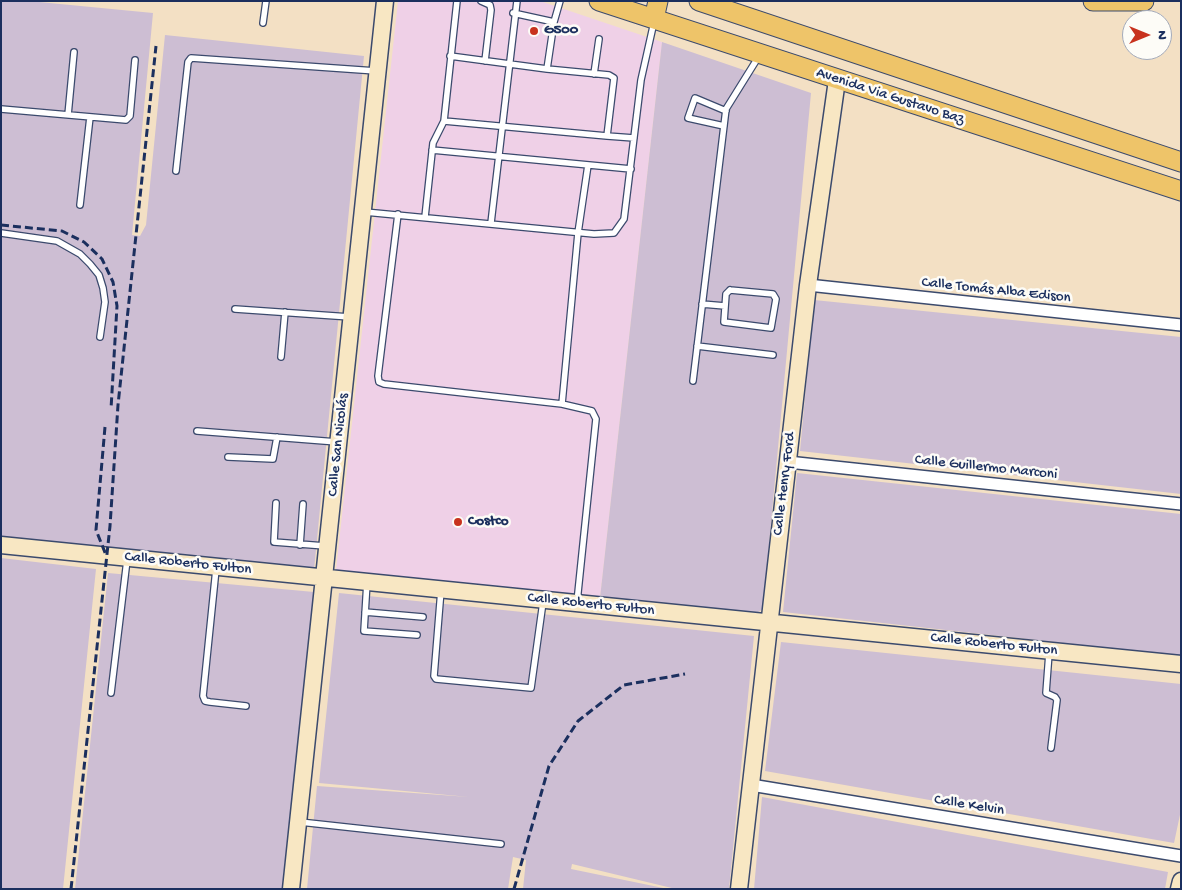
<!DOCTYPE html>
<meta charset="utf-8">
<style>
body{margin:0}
#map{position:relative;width:1182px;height:890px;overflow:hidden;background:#f3e0c4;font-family:"Gochi Hand",sans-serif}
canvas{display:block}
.frame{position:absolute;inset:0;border:2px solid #1b2f5e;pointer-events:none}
.north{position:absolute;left:1122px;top:10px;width:50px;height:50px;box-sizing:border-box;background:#fdfcf7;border:1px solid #a3aaba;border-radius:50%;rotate:90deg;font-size:14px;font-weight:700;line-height:20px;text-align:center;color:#1b2f5e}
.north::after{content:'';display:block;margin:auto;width:18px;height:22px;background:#c8321e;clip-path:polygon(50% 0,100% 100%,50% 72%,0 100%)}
</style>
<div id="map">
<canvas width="1182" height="890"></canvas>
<div class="frame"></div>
<div class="north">N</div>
</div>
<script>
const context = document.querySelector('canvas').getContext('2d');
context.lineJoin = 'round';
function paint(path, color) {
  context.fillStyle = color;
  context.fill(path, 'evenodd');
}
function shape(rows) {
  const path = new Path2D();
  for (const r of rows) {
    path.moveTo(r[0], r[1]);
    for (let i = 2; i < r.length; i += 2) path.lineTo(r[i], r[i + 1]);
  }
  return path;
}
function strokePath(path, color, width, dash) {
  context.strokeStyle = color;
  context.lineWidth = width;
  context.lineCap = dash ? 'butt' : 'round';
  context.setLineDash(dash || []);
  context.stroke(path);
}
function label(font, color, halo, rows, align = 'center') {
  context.font = font + ' "Gochi Hand",sans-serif';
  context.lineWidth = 5;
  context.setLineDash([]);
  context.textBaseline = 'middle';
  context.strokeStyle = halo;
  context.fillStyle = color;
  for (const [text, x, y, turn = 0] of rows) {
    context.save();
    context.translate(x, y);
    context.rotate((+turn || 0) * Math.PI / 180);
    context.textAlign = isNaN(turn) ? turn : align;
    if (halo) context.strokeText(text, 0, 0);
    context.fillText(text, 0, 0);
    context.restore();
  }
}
paint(shape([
 [398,1,540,1,662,42,600,598,336,570]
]), '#efd0e7');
paint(shape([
 [1,1,29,1,153,13,132,235,140,236,146,225,165,35,364,56,314,570,1,539],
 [662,42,811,93,763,609,755,614,600,598],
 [814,300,1181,337,1181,494,800,451],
 [797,473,1181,514,1181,656,783,612],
 [1,558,96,569,63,889,1,889],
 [108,573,314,592,282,889,75,889],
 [339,593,754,636,729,889,676,889,572,864,571,869,668,889,523,889,526,860,513,857,508,889,307,889,317,786,469,797,319,783],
 [781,642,1181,684,1181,810,1174,843,765,771],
 [762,797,1168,872,1165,889,754,889]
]), '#cdbed3');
const lane = shape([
 [481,1,490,5,491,10,485,61],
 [513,13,554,22],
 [263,23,266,1],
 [450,56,547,69,554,22,560,1],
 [547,69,609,75,614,78,607,136,634,138],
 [594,74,599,39],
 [1,109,126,120,130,116,135,60],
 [68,115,74,52],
 [444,121,607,136],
 [724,126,688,118,695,98,726,111],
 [432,150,631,169],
 [176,171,188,62,191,58,376,71],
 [80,205,90,117],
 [365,212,594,234,614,233,624,219,641,80,654,22],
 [398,214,378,376,379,382,384,384,562,404,578,233,588,165],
 [425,217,433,143,444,121,457,1],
 [491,223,517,1],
 [1,233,57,241,80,254,90,264,99,275,103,288,105,302,100,337],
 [730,290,773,294,776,299,771,328,724,322,726,294,730,290],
 [702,304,725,306],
 [235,309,350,317],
 [697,346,773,355],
 [281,357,285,312],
 [693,381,726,109,759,56],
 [562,404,592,411,596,419,577,602],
 [197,431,337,442],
 [228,457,273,459,277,437],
 [276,503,274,542,325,546],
 [300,545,303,504],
 [216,569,203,696,205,701,210,702,246,706],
 [367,582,364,631,417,635],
 [441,590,434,676,436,679,531,688,543,602],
 [365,612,423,617],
 [1049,653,1046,693,1055,697,1057,700,1051,748],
 [111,693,127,560],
 [300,822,501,844]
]);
const street = shape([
 [808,285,1181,325],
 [788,462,1181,504],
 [751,785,1181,856]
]);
const secondary = shape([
 [1,545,1181,664],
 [291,889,385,1],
 [739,889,808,285,837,80],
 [1179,889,1181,881]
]);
const primary = shape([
 [599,1,1181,191],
 [699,1,1181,162],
 [1093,1,1144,1],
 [654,19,658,1]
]);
strokePath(lane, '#3b4a6d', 8);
strokePath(street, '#3b4a6d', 14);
strokePath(secondary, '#3b4a6d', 19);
strokePath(primary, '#3b4a6d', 21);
strokePath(lane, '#fff', 5.5);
strokePath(street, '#fff', 11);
strokePath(secondary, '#f8e7c3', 16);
strokePath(primary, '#eec469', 19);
strokePath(shape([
 [1,225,62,231,84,242,102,259,113,282,117,306,111,409],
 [105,427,96,530,106,555],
 [71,889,110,526,118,405,156,46],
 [514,889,549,766,578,721,624,685,685,674]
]), '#1b2f5e', 3, [8, 4]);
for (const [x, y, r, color] of [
 [534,31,5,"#c8321e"],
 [458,522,5,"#c8321e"]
]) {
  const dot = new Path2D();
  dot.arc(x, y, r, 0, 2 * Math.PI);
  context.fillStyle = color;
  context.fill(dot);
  strokePath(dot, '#fdfcf7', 2);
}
label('bold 15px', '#1b2f5e', '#fdfcf7', [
 ["G500",544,31],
 ["Costco",468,522]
], 'left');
label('15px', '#1b2f5e', '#fdfcf7', [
 ["Avenida Via Gustavo Baz",890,97,18],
 ["Calle Tomás Alba Edison",996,291,6],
 ["Calle San Nicolás",339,445,-84],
 ["Calle Guillermo Marconi",986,468,6],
 ["Calle Henry Ford",785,484,-83],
 ["Calle Roberto Fulton",188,564,6],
 ["Calle Roberto Fulton",591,605,6],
 ["Calle Roberto Fulton",994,645,6],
 ["Calle Kelvin",969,806,9]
]);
</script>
